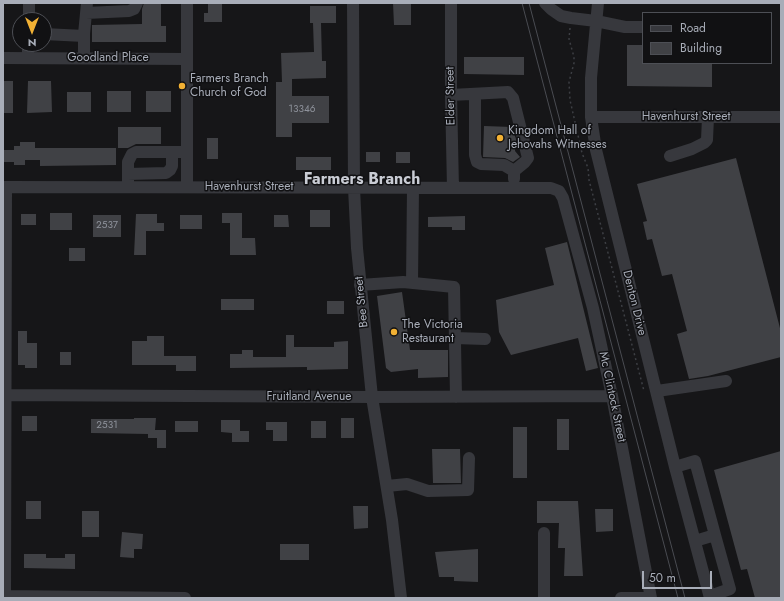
<!DOCTYPE html>
<style>
body{margin:0}
#map{position:relative;width:784px;height:601px;overflow:hidden;background:#161618;font-family:Jost,sans-serif}
canvas{display:block}
.frame{position:absolute;inset:0;border:4px solid #a8adb8;pointer-events:none}
.legend{position:absolute;left:642px;top:12px;width:130px;height:52px;box-sizing:border-box;background:#111113;border:1px solid #4d4f55;margin:0;padding:5px 7px;list-style:none;font-size:12px;color:#a8adb8}
.legend li{display:flex;align-items:center;gap:8px;height:20px}
.legend b{width:20px;border:1px solid #4d4f55}
.north{position:absolute;left:12px;top:12px;width:40px;height:40px;box-sizing:border-box;background:#111113;border:1px solid #4d4f55;border-radius:50%;rotate:180deg;font-size:11px;font-weight:700;line-height:16px;text-align:center;color:#a8adb8}
.north::after{content:'';display:block;margin:auto;width:14px;height:18px;background:#f2b134;clip-path:polygon(50% 0,100% 100%,50% 72%,0 100%)}
.scale{position:absolute;left:642px;top:571px;width:70px;height:18px;box-sizing:border-box;border:2px solid #a8adb8;border-top:0;padding-left:5px;font-size:12px;line-height:14px;white-space:nowrap;color:#a8adb8;-webkit-text-stroke:3px #111113;paint-order:stroke}
</style>
<div id="map">
<canvas width="784" height="601"></canvas>
<div class="frame"></div>
<ul class="legend">
<li><b style="height:5px;background:#37383d"></b>Road</li>
<li><b style="height:11px;background:#404145"></b>Building</li>
</ul>
<div class="north">N</div>
<div class="scale">50 m</div>
</div>
<script>
const context = document.querySelector('canvas').getContext('2d');
context.lineJoin = 'round';
function paint(path, color) {
  context.fillStyle = color;
  context.fill(path, 'evenodd');
}
function shape(rows) {
  const path = new Path2D();
  for (const r of rows) {
    path.moveTo(r[0], r[1]);
    for (let i = 2; i < r.length; i += 2) path.lineTo(r[i], r[i + 1]);
  }
  return path;
}
function strokePath(path, color, width, dash) {
  context.strokeStyle = color;
  context.lineWidth = width;
  context.lineCap = dash ? 'butt' : 'round';
  context.setLineDash(dash || []);
  context.stroke(path);
}
function label(font, color, halo, rows, align = 'center') {
  context.font = font + ' Jost,sans-serif';
  context.lineWidth = 3;
  context.setLineDash([]);
  context.textBaseline = 'middle';
  context.strokeStyle = halo;
  context.fillStyle = color;
  for (const [text, x, y, turn = 0] of rows) {
    context.save();
    context.translate(x, y);
    context.rotate((+turn || 0) * Math.PI / 180);
    context.textAlign = isNaN(turn) ? turn : align;
    if (halo) context.strokeText(text, 0, 0);
    context.fillText(text, 0, 0);
    context.restore();
  }
}
paint(shape([
 [144,3,161,3,161,26,166,26,166,42,92,42,92,25,142,24,142,9],
 [208,3,222,3,222,22,204,22,204,13,208,13],
 [393,3,411,3,411,25,394,25],
 [310,6,336,6,336,23,321,23,322,61,326,61,326,78,292,79,292,96,329,96,329,123,292,123,292,137,276,137,276,82,282,82,281,53,314,52,313,23,310,23],
 [627,45,643,45,643,63,712,63,712,87,627,86],
 [464,57,524,57,524,75,464,74],
 [3,81,13,81,13,113,3,113],
 [28,81,51,81,52,112,27,113],
 [107,91,131,91,131,112,107,112],
 [146,91,171,91,171,112,146,112],
 [67,92,91,92,91,112,67,112],
 [484,126,512,127,516,139,515,151,520,157,513,162,505,158,483,157],
 [118,127,161,127,161,144,136,144,128,148,118,148],
 [207,138,218,138,218,159,207,159],
 [20,142,35,142,35,148,116,148,116,165,40,166,40,160,25,160,25,165,14,165,14,162,3,162,3,150,14,150,14,146,20,146],
 [366,152,380,152,380,162,366,162],
 [396,152,410,152,410,163,396,163],
 [296,157,331,157,331,170,296,170],
 [736,158,781,332,781,357,708,376,689,379,677,334,687,331,672,274,662,276,652,239,647,240,643,222,647,221,637,184],
 [310,210,330,210,330,227,310,227],
 [50,213,72,213,72,230,50,230],
 [222,213,242,213,242,238,255,238,256,255,230,255,230,223,222,223],
 [21,214,36,214,36,225,21,225],
 [136,214,157,214,157,223,164,223,164,231,146,231,146,255,134,255],
 [93,215,121,215,121,237,93,237],
 [180,215,202,215,202,229,180,229],
 [274,215,288,215,289,227,274,227],
 [465,216,465,230,452,230,452,227,428,227,428,217],
 [567,242,598,368,586,371,578,338,511,355,499,332,496,300,554,285,545,248],
 [69,248,85,248,85,261,69,261],
 [402,292,410,350,448,350,448,377,418,378,418,369,391,372,386,368,377,296],
 [221,299,254,299,254,310,221,310],
 [327,301,344,301,344,314,327,314],
 [18,331,27,331,27,343,37,343,37,368,25,368,25,365,18,365],
 [286,335,294,335,294,347,334,347,334,342,348,341,348,369,307,370,307,367,230,368,230,354,242,354,242,350,253,350,253,357,286,357],
 [147,336,164,336,164,356,196,356,196,371,176,371,176,365,132,365,132,341,147,341],
 [60,352,71,352,71,365,60,365],
 [22,416,37,416,37,431,22,431],
 [134,418,156,418,155,430,166,430,166,448,157,448,157,438,148,438,148,434,91,433,91,419,134,419],
 [341,418,354,418,354,438,341,438],
 [557,419,569,419,569,450,557,450],
 [221,420,240,420,240,431,249,431,249,442,232,442,232,433,221,432],
 [175,421,198,421,198,432,175,432],
 [311,421,326,421,326,438,311,438],
 [266,422,287,422,287,441,273,441,273,430,266,430],
 [513,427,527,427,527,478,513,478],
 [432,449,460,449,461,483,433,483],
 [781,451,781,598,755,598,747,569,741,570,714,470],
 [26,501,41,501,41,519,26,519],
 [537,501,578,501,583,576,564,576,565,548,558,548,559,523,537,523],
 [353,506,368,506,368,528,354,529],
 [595,509,613,509,613,531,596,532],
 [82,511,99,511,99,537,82,537],
 [122,532,143,534,142,549,134,549,134,558,120,557],
 [280,544,309,544,309,560,280,560],
 [478,549,478,582,454,581,454,577,439,577,435,552],
 [24,554,46,554,46,558,65,558,65,554,75,554,75,569,24,568]
]), '#404145');
strokePath(shape([
 [570,28,569,39,574,57,574,63,569,82,570,100,582,153,588,168,589,180,644,391]
]), '#3d3f44', 1.5, [2, 3]);
strokePath(shape([
 [187,3,187,187],
 [353,3,354,188,357,248,372,397,392,520,401,598],
 [451,3,451,95,453,188],
 [545,3,551,9,561,16,571,18,596,21,625,27,643,27],
 [598,3,591,78,591,117,596,150,675,467,710,598],
 [86,13,129,11,134,9,137,3],
 [29,20,29,3],
 [44,34,84,36],
 [3,58,187,59],
 [28,58,28,44],
 [84,58,84,34,87,3],
 [451,95,508,92,513,98,528,158,525,162,514,171],
 [475,95,475,155,477,162,481,164,504,165,514,171,514,179],
 [591,117,781,117],
 [670,156,692,149,704,143,707,140,708,117],
 [128,174,166,173,170,170,172,166,172,152],
 [3,187,551,188,559,191,563,198,593,308,612,396,651,598],
 [128,187,128,162,132,154,136,152,187,152],
 [412,283,413,188],
 [360,285,403,282,454,287,456,397],
 [455,338,485,339],
 [657,391,726,381],
 [6,395,372,397,612,396],
 [675,467,695,461,715,535,695,541],
 [387,486,407,484,428,491,468,490,469,458],
 [3,596,185,598],
 [710,596,730,589,715,535],
 [5,598,6,187],
 [544,598,544,533],
 [621,598,651,598]
]), '#37383d', 12);
strokePath(shape([
 [522,3,678,598],
 [529,3,685,598]
]), '#4a4c52', 1);
for (const [x, y, r, color] of [
 [182,86,4,"#f2b134"],
 [500,138,4,"#f2b134"],
 [394,332,4,"#f2b134"]
]) {
  const dot = new Path2D();
  dot.arc(x, y, r, 0, 2 * Math.PI);
  context.fillStyle = color;
  context.fill(dot);
  strokePath(dot, '#111113', 1.5);
}
label('10px', '#8e929b', null, [
 ["13346",302,110],
 ["2537",107,226],
 ["2531",107,426]
]);
label('12px', '#a8adb8', '#111113', [
 ["Goodland Place",108,58],
 ["Elder Street",451,96,-91],
 ["Havenhurst Street",686,117],
 ["Havenhurst Street",249,187],
 ["Bee Street",362,302,-96],
 ["Denton Drive",634,303,76],
 ["Fruitland Avenue",309,397],
 ["Mc Clintock Street",612,397,78]
]);
label('12px', '#a8adb8', '#111113', [
 ["Farmers Branch",190,79],
 ["Church of God",190,93],
 ["Kingdom Hall of",508,131],
 ["Jehovahs Witnesses",508,145],
 ["The Victoria",402,325],
 ["Restaurant",402,339]
], 'left');
label('bold 16px', '#c9ccd4', '#111113', [
 ["Farmers Branch",362,180]
]);
</script>
